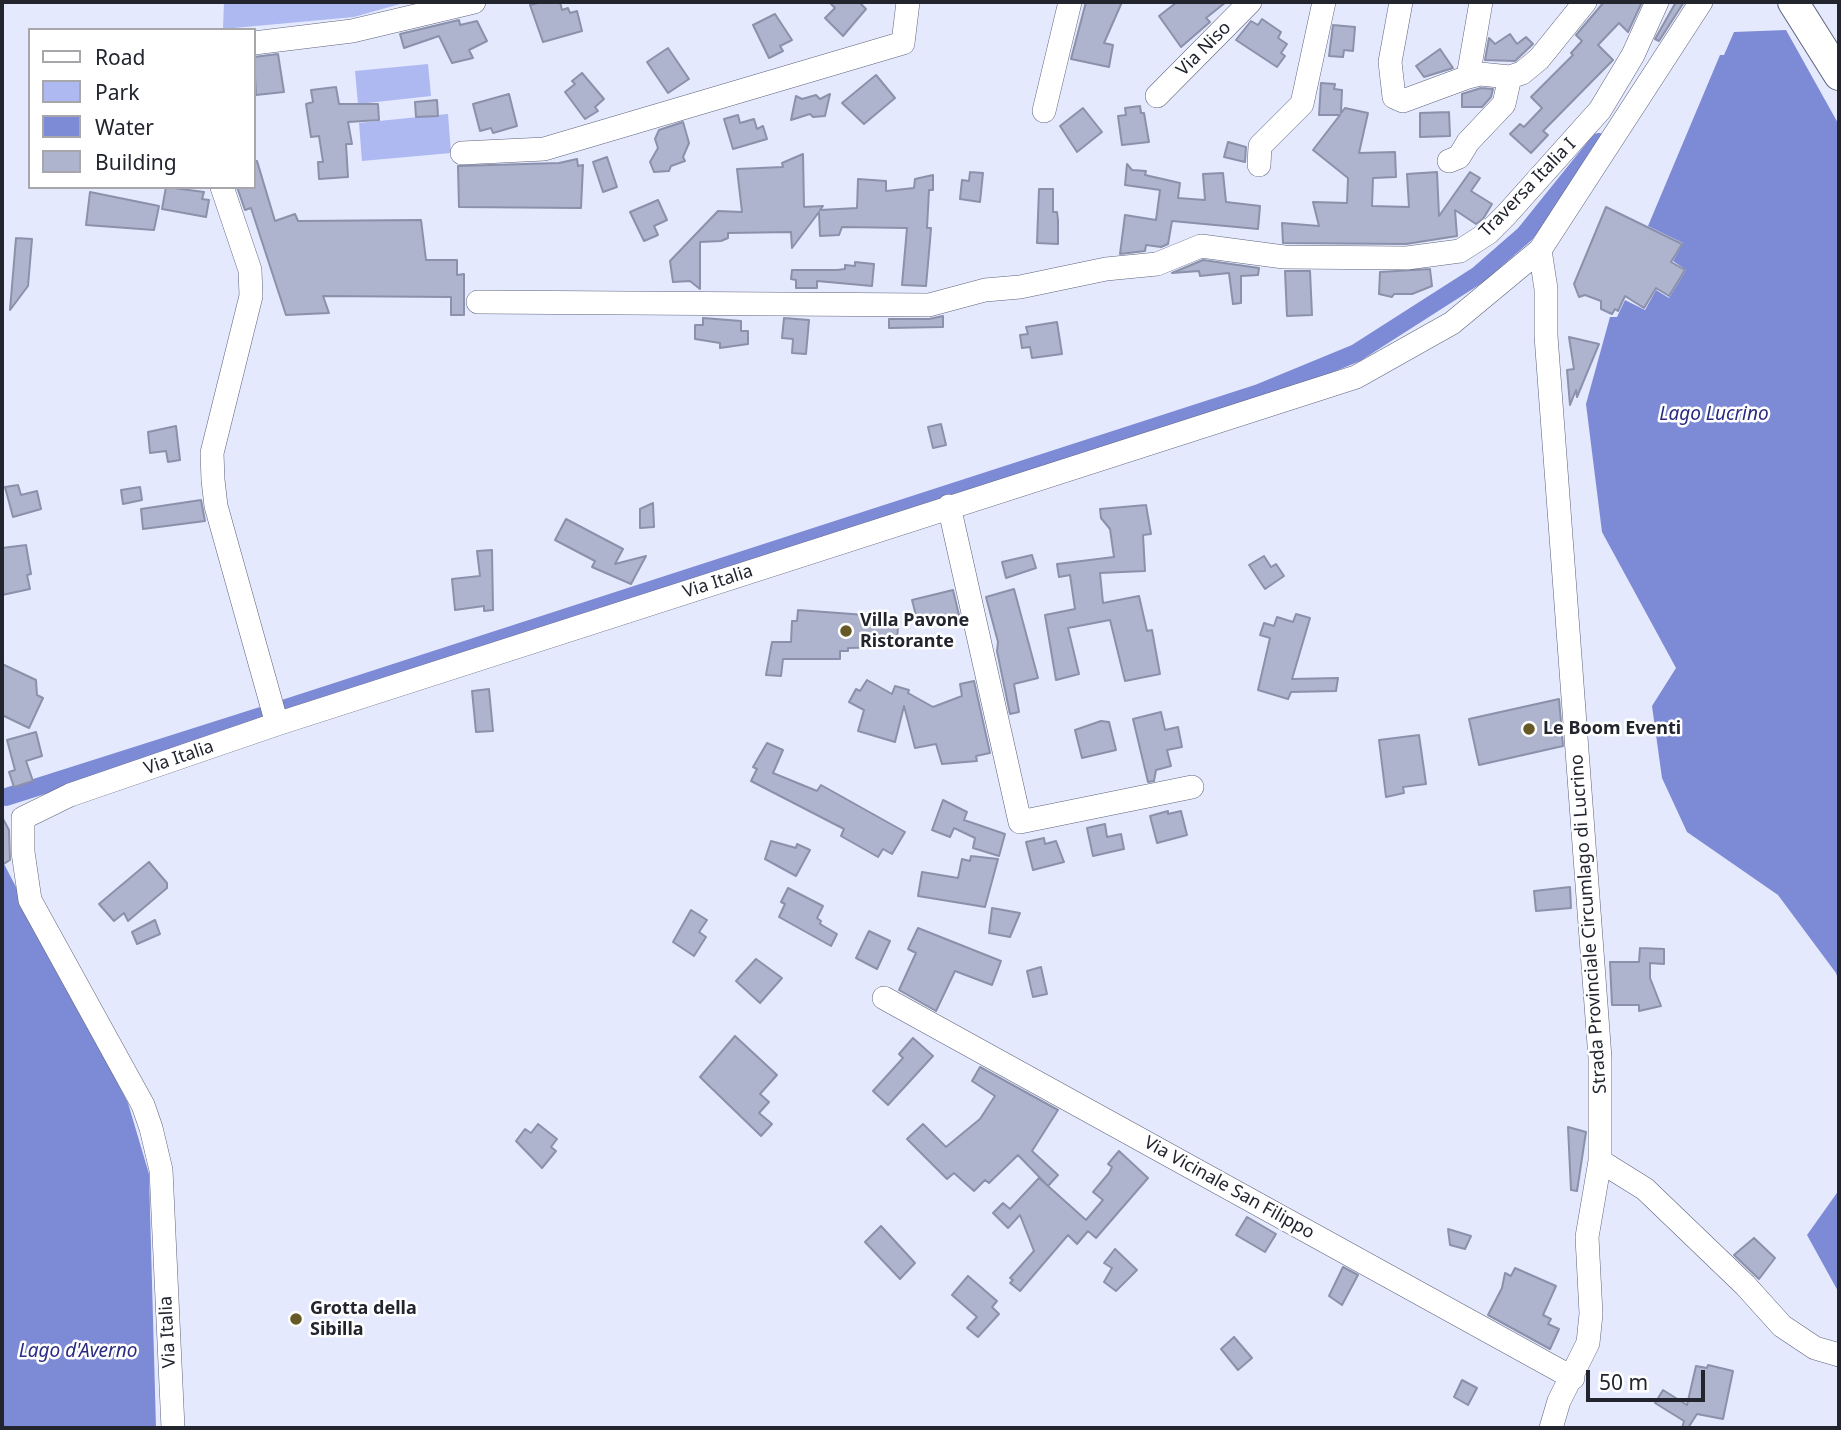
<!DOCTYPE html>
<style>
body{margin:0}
#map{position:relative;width:1841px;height:1430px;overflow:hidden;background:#e4e9fe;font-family:"Noto Sans",sans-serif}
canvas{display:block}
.frame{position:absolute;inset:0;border:4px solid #22242e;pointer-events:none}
.legend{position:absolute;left:28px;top:28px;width:228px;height:161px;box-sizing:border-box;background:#fff;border:2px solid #a7a7ab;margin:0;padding:9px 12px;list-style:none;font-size:21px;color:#22242e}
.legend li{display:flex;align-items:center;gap:14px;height:35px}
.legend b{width:35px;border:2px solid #a7a7ab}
.scale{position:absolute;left:1586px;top:1370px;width:119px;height:32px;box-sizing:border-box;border:4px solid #22242e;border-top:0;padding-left:9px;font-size:21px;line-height:24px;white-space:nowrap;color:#22242e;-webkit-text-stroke:5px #fff;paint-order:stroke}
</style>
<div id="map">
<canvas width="1841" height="1430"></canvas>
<div class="frame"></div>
<ul class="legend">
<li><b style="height:9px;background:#fff"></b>Road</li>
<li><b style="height:19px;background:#aeb9f1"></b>Park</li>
<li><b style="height:19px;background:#7d8ad5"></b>Water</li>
<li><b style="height:19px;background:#aeb4ce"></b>Building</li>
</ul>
<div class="scale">50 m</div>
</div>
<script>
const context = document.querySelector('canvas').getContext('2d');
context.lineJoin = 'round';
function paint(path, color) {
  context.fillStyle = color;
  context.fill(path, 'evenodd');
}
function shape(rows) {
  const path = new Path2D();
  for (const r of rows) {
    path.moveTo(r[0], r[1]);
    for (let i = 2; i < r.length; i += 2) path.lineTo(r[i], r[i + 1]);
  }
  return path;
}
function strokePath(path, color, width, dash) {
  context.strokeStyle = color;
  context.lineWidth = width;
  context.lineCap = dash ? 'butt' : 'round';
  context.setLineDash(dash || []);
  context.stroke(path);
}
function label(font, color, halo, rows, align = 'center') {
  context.font = font + ' "Noto Sans",sans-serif';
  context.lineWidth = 5;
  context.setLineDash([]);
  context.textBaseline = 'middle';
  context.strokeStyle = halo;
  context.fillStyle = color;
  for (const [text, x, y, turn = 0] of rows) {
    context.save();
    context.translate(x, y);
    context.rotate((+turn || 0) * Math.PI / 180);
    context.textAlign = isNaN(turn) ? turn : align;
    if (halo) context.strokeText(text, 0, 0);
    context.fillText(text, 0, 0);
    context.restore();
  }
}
paint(shape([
 [224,2,407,2,354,17,223,29],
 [428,64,431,96,358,104,355,71],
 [448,114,451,153,362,161,359,123]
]), '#aeb9f1');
paint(shape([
 [1786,30,1839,125,1839,982,1836,973,1778,895,1687,832,1662,778,1652,706,1676,668,1602,532,1586,404,1610,317,1617,317,1625,300,1645,310,1656,290,1669,298,1686,270,1673,261,1683,243,1648,226,1720,55,1724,55,1734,32],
 [2,860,128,1103,149,1174,156,1428,2,1428],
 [1839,1190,1839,1293,1807,1235]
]), '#7d8ad5');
strokePath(shape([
 [286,708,1259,393,1356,353,1478,275,1525,234,1599,142],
 [6,797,261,716]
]), '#7d8ad5', 18);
const building = shape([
 [542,2,560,2,562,10,568,8,570,13,577,11,582,31,543,42,530,5,542,2],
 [829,2,859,2,866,9,843,36,825,18,835,8,829,2],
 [1086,2,1122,2,1104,43,1113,45,1109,67,1071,59,1086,2],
 [1177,2,1226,2,1206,18,1210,22,1181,47,1159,16,1177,2],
 [1604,2,1642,2,1628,32,1619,23,1598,45,1613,60,1543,131,1548,135,1531,153,1510,134,1520,124,1524,127,1542,108,1531,97,1573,55,1571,53,1582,41,1576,35,1604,2],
 [1676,2,1684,2,1659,41,1655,39,1676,2],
 [775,14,792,40,780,46,783,51,769,58,753,25,775,14],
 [1262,19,1281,32,1278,38,1287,44,1281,53,1285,56,1277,67,1236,40,1251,21,1258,25,1262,19],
 [459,20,460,25,477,21,487,41,469,50,473,58,452,63,439,36,404,48,400,34,459,20],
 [1333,25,1355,27,1353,51,1344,50,1343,57,1329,56,1333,25],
 [1510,34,1517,44,1526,37,1533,44,1515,61,1485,60,1489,38,1495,44,1510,34],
 [668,48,689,79,668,93,647,62,668,48],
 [1440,49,1453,68,1424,77,1416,66,1440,49],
 [278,54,284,92,256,95,254,57,278,54],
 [582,73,604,99,595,107,598,111,585,119,565,92,575,84,572,81,582,73],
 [876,75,895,98,864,124,842,103,876,75],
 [1321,83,1335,84,1334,89,1342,90,1341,113,1345,108,1368,113,1359,153,1395,152,1396,177,1373,178,1372,206,1409,207,1407,174,1437,172,1439,216,1470,172,1480,178,1471,191,1492,204,1483,219,1476,224,1455,210,1457,236,1406,244,1283,243,1282,223,1319,226,1313,202,1347,203,1348,178,1313,150,1340,115,1319,115,1321,83],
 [336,87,339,104,378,104,379,120,348,122,352,144,346,144,348,177,319,179,318,162,323,162,319,136,311,137,306,104,313,102,311,90,336,87],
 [1481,88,1493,89,1491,97,1482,107,1462,107,1462,94,1481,88],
 [509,94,517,126,493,133,491,128,480,131,473,104,509,94],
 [830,94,825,116,813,117,810,114,791,120,796,96,802,99,816,95,820,99,830,94],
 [437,100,438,116,416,117,415,102,437,100],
 [1140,106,1141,113,1144,113,1149,142,1122,145,1118,116,1126,115,1125,108,1140,106],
 [1083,108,1102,132,1077,152,1060,126,1083,108],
 [1449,112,1450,136,1420,137,1420,113,1449,112],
 [738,115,740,123,754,119,757,129,763,126,767,139,733,149,724,119,738,115],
 [683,122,689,143,683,157,685,161,671,166,669,171,654,172,650,162,658,148,655,139,659,130,683,122],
 [1228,142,1246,147,1245,162,1224,157,1228,142],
 [803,154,804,207,823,206,820,210,857,208,858,179,886,181,886,191,914,188,915,179,933,175,933,190,929,190,927,228,931,228,930,241,926,286,902,285,907,228,842,227,839,235,820,236,819,212,792,248,791,232,728,233,728,238,721,241,700,242,700,289,690,281,673,282,670,261,718,211,742,212,737,169,783,167,782,163,803,154],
 [607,157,617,187,603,192,593,162,607,157],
 [577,159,578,166,583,165,581,208,459,207,458,166,559,163,577,159],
 [254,161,257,161,275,221,295,214,298,221,421,220,426,260,457,260,457,275,464,274,464,315,451,315,451,297,323,296,329,313,286,315,251,208,245,210,237,187,254,187,254,161],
 [1127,164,1132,170,1146,171,1145,175,1180,183,1178,198,1205,200,1203,174,1223,173,1226,202,1260,206,1258,229,1172,221,1168,244,1161,247,1146,245,1145,251,1120,254,1125,215,1156,220,1160,190,1125,185,1127,164],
 [970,172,983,173,980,202,960,199,962,180,969,181,970,172],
 [166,187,204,192,202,199,209,200,206,217,162,209,166,187],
 [1039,189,1053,189,1053,212,1057,212,1058,220,1058,244,1037,243,1039,189],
 [90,192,159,206,154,230,86,225,90,192],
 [658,200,667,220,654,226,658,235,644,241,630,212,658,200],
 [1606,207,1682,244,1671,262,1685,270,1669,296,1656,288,1644,308,1625,296,1618,311,1615,309,1612,314,1601,309,1601,301,1585,295,1579,297,1574,284,1606,207],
 [16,238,32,239,28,286,10,310,16,238],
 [1203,260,1259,268,1258,275,1241,276,1241,303,1233,304,1229,273,1200,276,1199,271,1172,273,1203,260],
 [855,262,874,264,872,286,817,281,817,288,796,288,796,280,791,279,792,270,837,270,845,269,845,265,855,266,855,262],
 [1430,269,1432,286,1412,294,1394,294,1392,297,1379,294,1380,272,1430,269],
 [1285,271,1310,271,1312,315,1287,316,1285,271],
 [943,316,943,327,889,328,889,319,929,319,943,316],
 [703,318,741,321,741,331,748,331,748,344,720,348,720,343,695,339,695,325,703,325,703,318],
 [784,318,809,320,806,354,792,353,793,339,782,338,784,318],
 [1057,322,1062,354,1032,358,1030,347,1022,348,1020,335,1028,334,1026,327,1057,322],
 [1569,337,1599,344,1577,397,1576,390,1570,405,1567,370,1574,369,1569,337],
 [941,424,946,445,933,448,928,427,941,424],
 [176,426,180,460,168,462,166,451,150,453,148,432,176,426],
 [18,485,21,495,37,491,41,509,13,517,5,487,18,485],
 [140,487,142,500,123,504,121,490,140,487],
 [201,500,205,521,143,529,141,509,201,500],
 [653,503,654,527,640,528,640,509,653,503],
 [1146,505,1151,534,1143,535,1145,571,1100,573,1103,603,1139,596,1147,631,1152,630,1160,674,1125,681,1110,620,1068,628,1079,674,1056,680,1045,615,1075,609,1070,575,1059,577,1057,564,1114,557,1110,529,1101,518,1100,509,1146,505],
 [566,519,623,549,615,564,646,556,631,584,592,567,595,561,555,540,566,519],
 [26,545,31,574,27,575,30,589,2,595,2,548,26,545],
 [492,550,493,610,484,611,484,606,455,610,452,579,480,576,477,551,492,550],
 [1032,555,1036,568,1006,578,1002,562,1032,555],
 [1264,556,1271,567,1276,564,1284,576,1265,589,1249,565,1264,556],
 [1014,589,1038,678,1014,684,1019,712,1010,714,997,651,998,642,986,597,1014,589],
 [953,590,959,615,918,623,912,600,953,590],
 [798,610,879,616,878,627,898,627,897,640,887,647,848,648,848,651,840,651,840,659,783,659,781,676,766,675,772,642,791,642,792,621,797,621,798,610],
 [1296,614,1310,618,1292,679,1338,678,1336,691,1291,692,1288,699,1258,690,1270,638,1260,635,1264,623,1274,626,1277,617,1293,622,1296,614],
 [2,664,36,680,37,695,43,698,29,728,2,715,2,664],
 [867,680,892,694,895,686,909,690,908,693,933,707,962,696,960,684,974,681,990,753,976,756,977,761,942,764,936,744,915,748,904,706,895,742,858,731,864,710,849,702,856,689,860,691,867,680],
 [489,689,493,731,476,732,472,691,489,689],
 [1559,699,1563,746,1479,765,1469,719,1559,699],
 [1161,712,1165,730,1178,727,1182,747,1167,750,1171,766,1156,770,1154,781,1148,782,1133,719,1161,712],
 [1101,721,1109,722,1116,750,1082,758,1075,730,1101,721],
 [36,732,42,756,26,761,33,781,14,787,9,772,15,770,7,740,36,732],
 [1419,735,1426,784,1403,787,1404,793,1386,797,1379,740,1419,735],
 [767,743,783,750,773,773,817,791,821,785,905,832,892,854,883,849,878,857,841,836,844,829,751,781,757,769,753,767,767,743],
 [943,800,967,812,964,820,1005,834,999,856,973,848,975,838,954,828,950,837,932,830,943,800],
 [1168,811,1168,814,1181,811,1187,835,1157,843,1150,816,1168,811],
 [2,817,9,830,10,860,2,865,2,817],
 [1105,824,1107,837,1121,834,1124,849,1093,856,1087,828,1105,824],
 [1044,838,1045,844,1056,841,1064,862,1033,870,1026,842,1044,838],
 [771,841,796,848,797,844,810,850,796,876,765,859,771,841],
 [971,856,998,859,985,907,918,896,922,872,958,878,962,859,970,861,971,856],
 [149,862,167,883,167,888,128,921,124,913,114,921,99,904,149,862],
 [1570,887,1571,908,1536,911,1534,891,1570,887],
 [788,888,823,906,817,918,821,921,820,924,837,934,831,946,779,917,785,904,781,902,788,888],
 [992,908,1020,913,1010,937,989,933,992,908],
 [691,910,707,920,699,932,706,937,694,956,673,942,691,910],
 [155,920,160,934,137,944,132,932,155,920],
 [918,928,1001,961,992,985,955,971,936,1011,899,990,916,953,908,949,918,928],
 [869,931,890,941,877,969,856,958,869,931],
 [1640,948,1664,949,1664,964,1650,963,1650,978,1661,1006,1639,1011,1639,1005,1612,1005,1610,962,1639,962,1640,948],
 [756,959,782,978,760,1003,736,981,756,959],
 [1041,967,1047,994,1033,997,1027,971,1041,967],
 [735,1036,777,1075,760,1094,769,1102,759,1113,772,1124,761,1136,700,1077,735,1036],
 [913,1038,933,1056,888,1105,873,1091,903,1058,899,1054,913,1038],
 [980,1067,1058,1110,1032,1151,1058,1175,1048,1186,1018,1155,989,1183,985,1180,974,1191,954,1173,947,1179,907,1139,923,1124,946,1147,980,1119,995,1096,972,1081,980,1067],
 [538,1124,557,1139,551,1147,556,1151,542,1168,516,1141,525,1129,531,1133,538,1124],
 [1568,1127,1586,1132,1577,1191,1571,1190,1568,1127],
 [1119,1151,1148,1178,1096,1238,1088,1231,1077,1244,1068,1235,1020,1291,1010,1283,1013,1280,1010,1278,1034,1251,1020,1215,1008,1228,993,1213,1003,1203,1010,1209,1039,1178,1086,1220,1103,1200,1093,1192,1109,1173,1112,1167,1108,1164,1119,1151],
 [1247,1217,1276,1234,1265,1252,1236,1235,1247,1217],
 [881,1226,915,1263,900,1279,865,1242,881,1226],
 [1448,1229,1471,1236,1465,1249,1450,1245,1448,1229],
 [1754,1238,1775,1258,1759,1279,1734,1255,1754,1238],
 [1115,1249,1137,1270,1116,1291,1104,1282,1112,1268,1104,1263,1115,1249],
 [1343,1267,1358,1275,1342,1305,1329,1296,1343,1267],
 [1515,1268,1556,1286,1543,1315,1551,1319,1548,1324,1559,1329,1550,1349,1488,1315,1502,1288,1505,1273,1511,1276,1515,1268],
 [968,1276,997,1301,992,1307,999,1314,978,1337,967,1328,977,1317,952,1295,968,1276],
 [1234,1337,1252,1358,1238,1370,1221,1349,1234,1337],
 [1708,1365,1733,1371,1723,1419,1697,1414,1688,1428,1682,1428,1684,1421,1655,1403,1663,1390,1687,1405,1696,1366,1707,1368,1708,1365],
 [1462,1380,1477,1388,1468,1405,1454,1397,1462,1380]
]);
paint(building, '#aeb4ce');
strokePath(building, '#8b91aa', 2);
const minor = shape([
 [1401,2,1390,62,1394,97,1403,101,1468,77,1480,74,1510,77,1522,73,1539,59,1585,2],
 [254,43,352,31,474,2],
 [1468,77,1481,2],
 [1157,96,1250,2],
 [1044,111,1070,2],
 [462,153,544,149,903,43,908,2],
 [1449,161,1459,157,1468,142,1504,104,1510,77],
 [1259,165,1260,146,1302,104,1324,2],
 [222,187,250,270,251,296,212,453,213,480,216,506,277,724],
 [1540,250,1546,289,1546,336,1600,1058,1600,1161,1587,1237,1591,1314,1588,1343,1559,1401,1551,1428],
 [478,302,929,305,985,290,1020,287,1106,269,1157,264,1201,246,1284,257,1407,258,1460,251,1488,233,1506,215,1600,110,1633,55,1657,2],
 [949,506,1020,822,1192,787],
 [884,998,1573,1378],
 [1600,1161,1645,1189,1745,1285,1782,1326,1815,1348,1839,1355],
 [173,1428,161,1170,151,1128,143,1105,30,900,23,852,23,818,70,795,277,724,1356,377,1452,323,1540,250,1701,2]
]);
const major = shape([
 [1793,2,1839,75]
]);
strokePath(minor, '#5e637b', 24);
strokePath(major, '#5e637b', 32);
strokePath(minor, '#fff', 23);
strokePath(major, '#fff', 30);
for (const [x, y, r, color] of [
 [846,631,7,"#655925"],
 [1529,729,7,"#655925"],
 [296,1319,7,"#655925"]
]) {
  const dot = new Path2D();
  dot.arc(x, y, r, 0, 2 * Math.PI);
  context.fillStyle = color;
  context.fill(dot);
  strokePath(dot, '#fff', 2.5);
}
label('18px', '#22242e', '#fff', [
 ["Via Niso",1204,49,-45],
 ["Traversa Italia I",1528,188,-46],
 ["Via Italia",718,582,-18],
 ["Via Italia",179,758,-19],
 ["Strada Provinciale Circumlago di Lucrino",1589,924,-94],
 ["Via Vicinale San Filippo",1229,1188,29],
 ["Via Italia",168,1332,-93]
]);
label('bold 18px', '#22242e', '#fff', [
 ["Villa Pavone",860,621],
 ["Ristorante",860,642],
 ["Le Boom Eventi",1543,729],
 ["Grotta della",310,1309],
 ["Sibilla",310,1330]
], 'left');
label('italic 19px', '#292a80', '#fff', [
 ["Lago Lucrino",1714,415],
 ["Lago d'Averno",78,1352]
]);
</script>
